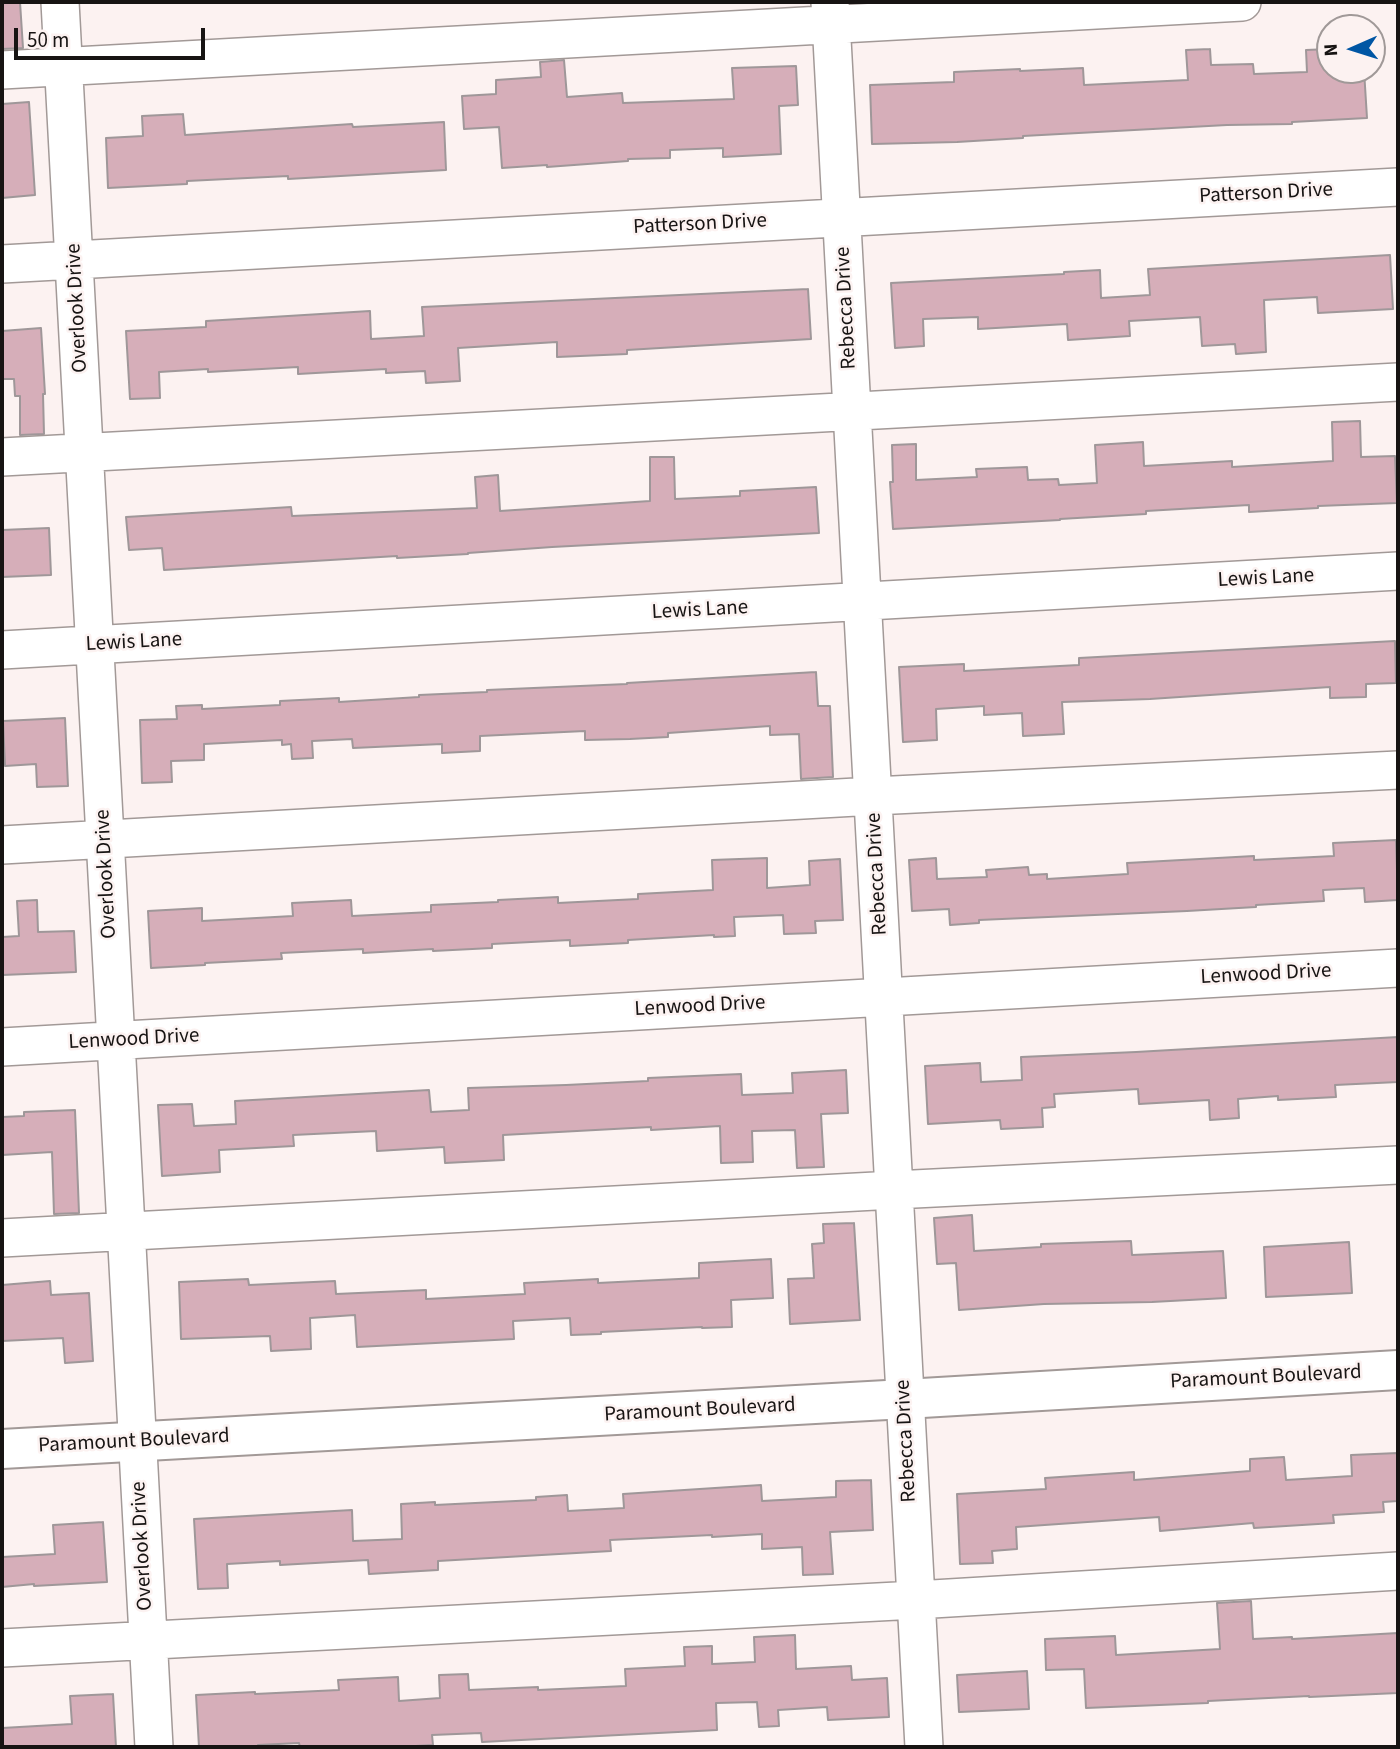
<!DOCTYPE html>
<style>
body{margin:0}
#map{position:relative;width:1400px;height:1749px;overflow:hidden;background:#fcf2f1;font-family:"Source Sans 3",sans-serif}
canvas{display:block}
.frame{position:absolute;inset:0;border:4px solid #171413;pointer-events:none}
.north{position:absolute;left:1316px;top:14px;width:70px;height:70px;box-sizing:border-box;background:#fcf2f1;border:2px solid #a09998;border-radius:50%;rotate:267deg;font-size:19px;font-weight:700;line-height:28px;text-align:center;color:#171413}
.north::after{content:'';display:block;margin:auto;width:24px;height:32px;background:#0056a4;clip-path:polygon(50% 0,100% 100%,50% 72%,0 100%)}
.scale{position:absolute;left:14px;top:28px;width:191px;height:32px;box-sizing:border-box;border:4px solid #171413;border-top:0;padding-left:9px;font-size:21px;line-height:24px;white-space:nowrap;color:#171413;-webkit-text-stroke:5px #fcf2f1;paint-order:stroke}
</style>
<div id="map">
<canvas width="1400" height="1749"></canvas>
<div class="frame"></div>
<div class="north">N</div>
<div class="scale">50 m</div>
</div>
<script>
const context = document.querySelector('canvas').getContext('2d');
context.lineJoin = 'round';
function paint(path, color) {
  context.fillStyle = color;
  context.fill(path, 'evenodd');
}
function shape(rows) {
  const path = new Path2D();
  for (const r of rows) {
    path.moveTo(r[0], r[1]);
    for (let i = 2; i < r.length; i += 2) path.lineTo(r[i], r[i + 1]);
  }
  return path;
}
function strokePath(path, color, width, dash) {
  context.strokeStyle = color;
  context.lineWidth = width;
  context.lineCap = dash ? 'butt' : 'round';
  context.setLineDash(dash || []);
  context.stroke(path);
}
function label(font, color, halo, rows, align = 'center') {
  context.font = font + ' "Source Sans 3",sans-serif';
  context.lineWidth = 5;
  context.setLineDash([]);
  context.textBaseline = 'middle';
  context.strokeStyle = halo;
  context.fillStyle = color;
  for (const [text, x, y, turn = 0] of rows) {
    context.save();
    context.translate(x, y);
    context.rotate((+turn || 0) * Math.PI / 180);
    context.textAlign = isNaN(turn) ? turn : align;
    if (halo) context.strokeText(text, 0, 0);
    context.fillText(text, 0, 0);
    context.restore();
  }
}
const building = shape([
 [2,2,20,2,23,48,2,49,2,2],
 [1210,49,1211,65,1253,64,1254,74,1307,72,1306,50,1330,49,1330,70,1364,70,1367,118,1292,122,1292,124,1227,125,1023,136,1023,138,957,142,872,144,870,85,954,82,954,72,1020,69,1020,71,1083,68,1084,85,1188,80,1186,50,1210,49],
 [564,60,567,97,622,93,623,103,734,99,732,68,796,66,798,105,779,106,781,154,723,157,723,148,670,150,670,158,628,159,628,161,547,167,547,165,502,168,499,127,464,129,462,96,496,94,496,80,541,77,540,62,564,60],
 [29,102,35,195,2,198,2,104,29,102],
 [183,114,185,135,352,124,353,127,444,122,446,170,288,179,288,176,187,181,187,184,108,188,106,138,143,136,142,116,183,114],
 [1390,255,1393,309,1318,313,1317,297,1264,300,1266,352,1236,354,1235,344,1202,346,1200,317,1129,321,1130,336,1068,340,1067,324,978,329,978,317,923,319,924,346,895,348,891,283,1064,274,1064,272,1100,270,1101,298,1150,295,1148,269,1390,255],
 [808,289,811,339,627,350,627,354,557,357,557,342,458,348,460,381,426,383,425,371,386,373,386,369,298,374,298,367,208,372,208,369,159,372,160,398,130,399,126,331,206,327,206,321,370,311,371,339,424,336,422,307,808,289],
 [41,328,45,394,43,394,44,434,20,435,20,396,15,396,14,379,2,379,2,331,41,328],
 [1360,421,1361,457,1395,456,1397,503,1318,506,1318,508,1249,512,1249,505,1146,511,1146,514,1060,519,1060,520,893,529,890,482,893,482,892,445,916,444,916,480,977,477,976,469,1027,467,1028,480,1058,479,1059,485,1097,483,1095,445,1143,442,1144,466,1232,461,1232,467,1333,461,1332,422,1360,421],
 [650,457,674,457,675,499,740,496,740,491,816,487,819,533,552,547,468,553,468,554,397,558,397,556,164,570,162,548,129,550,126,517,291,507,292,516,477,508,475,477,498,475,500,511,650,501,650,457],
 [49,528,51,575,2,577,2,530,49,528],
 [1395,641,1396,683,1366,684,1366,697,1330,698,1330,687,1150,699,1062,702,1064,734,1023,736,1022,713,984,715,984,706,936,709,937,740,903,742,899,667,964,664,964,671,1079,665,1079,658,1395,641],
 [816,672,818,706,830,706,833,777,801,779,799,734,770,735,770,726,668,733,668,737,630,739,585,740,585,731,480,736,480,751,442,753,442,744,353,748,352,739,312,741,313,758,292,759,291,744,282,745,282,740,204,744,204,760,171,761,172,782,142,783,140,720,177,719,176,706,202,705,202,709,280,705,280,701,339,698,339,702,419,697,419,695,487,692,487,690,627,684,627,683,816,672],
 [65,718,68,786,37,787,36,764,5,766,3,721,65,718],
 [1396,840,1398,900,1365,902,1364,888,1323,890,1324,901,1256,905,1256,907,1187,911,979,920,979,923,950,925,949,909,912,911,909,860,936,858,937,879,987,877,986,870,1028,867,1029,875,1047,874,1047,879,1128,874,1127,863,1254,856,1254,860,1334,856,1333,843,1396,840],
 [767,858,767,888,810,885,809,861,840,859,843,920,815,921,816,933,784,934,783,915,734,917,735,936,714,937,714,935,628,940,628,943,570,946,570,940,492,944,492,948,433,951,433,949,363,953,363,949,281,953,282,959,205,963,205,965,151,968,148,911,202,908,202,921,293,916,292,903,351,900,352,916,431,912,431,905,498,902,498,900,558,897,558,903,638,899,638,894,713,890,712,860,767,858],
 [37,900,38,932,74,931,76,972,2,975,2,937,19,936,17,901,37,900],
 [1398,1037,1398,1082,1335,1085,1336,1097,1278,1100,1278,1096,1238,1099,1239,1118,1210,1120,1209,1100,1139,1104,1138,1089,1054,1094,1055,1107,1042,1108,1043,1127,1001,1129,1000,1120,928,1124,925,1066,980,1063,981,1082,1022,1080,1021,1057,1136,1052,1398,1037],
 [846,1070,848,1113,821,1114,824,1167,797,1168,795,1130,752,1131,753,1162,721,1163,720,1126,651,1130,651,1127,503,1135,504,1160,445,1163,444,1147,377,1151,376,1131,293,1135,294,1146,219,1150,220,1172,162,1176,158,1105,192,1104,194,1126,236,1124,235,1101,429,1090,431,1112,469,1110,468,1088,566,1085,648,1081,648,1078,741,1074,742,1095,793,1093,792,1073,846,1070],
 [75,1110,79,1213,54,1214,52,1152,2,1155,2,1117,24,1116,24,1112,75,1110],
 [972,1215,974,1251,1041,1247,1041,1244,1131,1241,1132,1255,1223,1251,1226,1298,1152,1302,1044,1304,959,1310,956,1263,937,1264,934,1218,972,1215],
 [854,1223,860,1320,790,1324,788,1279,814,1278,812,1244,824,1243,823,1224,854,1223],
 [1349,1242,1352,1293,1266,1297,1264,1247,1349,1242],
 [771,1259,773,1298,731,1300,732,1327,702,1328,702,1327,601,1332,601,1334,571,1335,570,1318,513,1321,514,1339,357,1347,355,1315,310,1318,311,1349,271,1351,270,1336,181,1339,179,1282,248,1279,249,1285,335,1281,336,1294,426,1290,426,1299,525,1294,524,1283,598,1279,598,1283,699,1278,699,1263,771,1259],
 [50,1281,51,1295,89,1293,93,1361,65,1363,63,1338,2,1341,2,1285,50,1281],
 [1398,1453,1398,1501,1383,1502,1384,1512,1333,1515,1334,1523,1254,1528,1253,1523,1160,1531,1159,1517,1016,1527,1017,1549,992,1551,993,1563,960,1564,957,1494,1046,1489,1045,1478,1134,1472,1134,1480,1250,1471,1250,1459,1284,1457,1286,1480,1352,1476,1351,1455,1398,1453],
 [871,1480,873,1530,830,1532,833,1574,803,1575,802,1547,762,1549,762,1534,712,1537,712,1535,610,1540,611,1551,438,1561,438,1570,369,1574,368,1560,280,1565,280,1561,227,1564,228,1588,198,1589,194,1519,352,1510,353,1541,402,1539,401,1504,435,1502,435,1505,536,1500,536,1497,567,1495,568,1511,624,1508,623,1494,761,1485,762,1501,836,1497,836,1481,871,1480],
 [103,1522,107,1582,34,1586,34,1584,2,1587,2,1557,55,1554,53,1525,103,1522],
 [1251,1601,1253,1639,1292,1637,1292,1639,1398,1633,1398,1693,1309,1697,1309,1696,1208,1701,1208,1703,1086,1708,1084,1669,1046,1670,1045,1639,1115,1636,1116,1655,1220,1649,1217,1603,1251,1601],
 [795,1635,796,1669,851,1666,852,1680,887,1678,889,1717,828,1720,827,1707,778,1710,779,1726,759,1727,757,1702,716,1703,717,1730,482,1742,481,1733,432,1735,433,1745,398,1747,300,1747,299,1743,258,1745,258,1747,199,1747,196,1695,255,1692,255,1694,339,1690,338,1680,398,1677,399,1701,440,1698,439,1675,468,1674,469,1690,538,1687,538,1690,626,1686,625,1669,685,1666,684,1647,712,1646,712,1664,755,1662,754,1637,795,1635],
 [1027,1671,1029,1709,959,1712,957,1675,1027,1671],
 [113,1694,116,1747,2,1747,2,1728,72,1724,70,1696,113,1694]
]);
paint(building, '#d6aeb9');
strokePath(building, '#9f9799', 2);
const minor = shape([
 [60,2,154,1747],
 [830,2,924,1747],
 [2,70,1242,2],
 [2,264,1398,187],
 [2,457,1398,382],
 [2,650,1398,571],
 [2,845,874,796,1398,770],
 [2,1047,1398,968],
 [2,1238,894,1190,1398,1165],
 [2,1648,916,1600,1398,1571]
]);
const major = shape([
 [2,1449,905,1399,1398,1370]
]);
strokePath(minor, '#a29997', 40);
strokePath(major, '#a29997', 42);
strokePath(minor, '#fff', 37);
strokePath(major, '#fff', 38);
label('21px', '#171413', '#fcf2f1', [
 ["Patterson Drive",1266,194,-3],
 ["Patterson Drive",700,225,-3],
 ["Overlook Drive",78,308,-93],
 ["Rebecca Drive",847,308,-93],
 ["Lewis Lane",1266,579,-3],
 ["Lewis Lane",700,611,-3],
 ["Lewis Lane",134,643,-3],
 ["Overlook Drive",107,874,-93],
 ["Rebecca Drive",878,874,-93],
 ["Lenwood Drive",1266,975,-3],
 ["Lenwood Drive",700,1007,-3],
 ["Lenwood Drive",134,1040,-3],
 ["Paramount Boulevard",1266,1378,-3],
 ["Paramount Boulevard",700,1411,-3],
 ["Rebecca Drive",907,1441,-93],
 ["Paramount Boulevard",134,1442,-3],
 ["Overlook Drive",143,1546,-93]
]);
</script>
